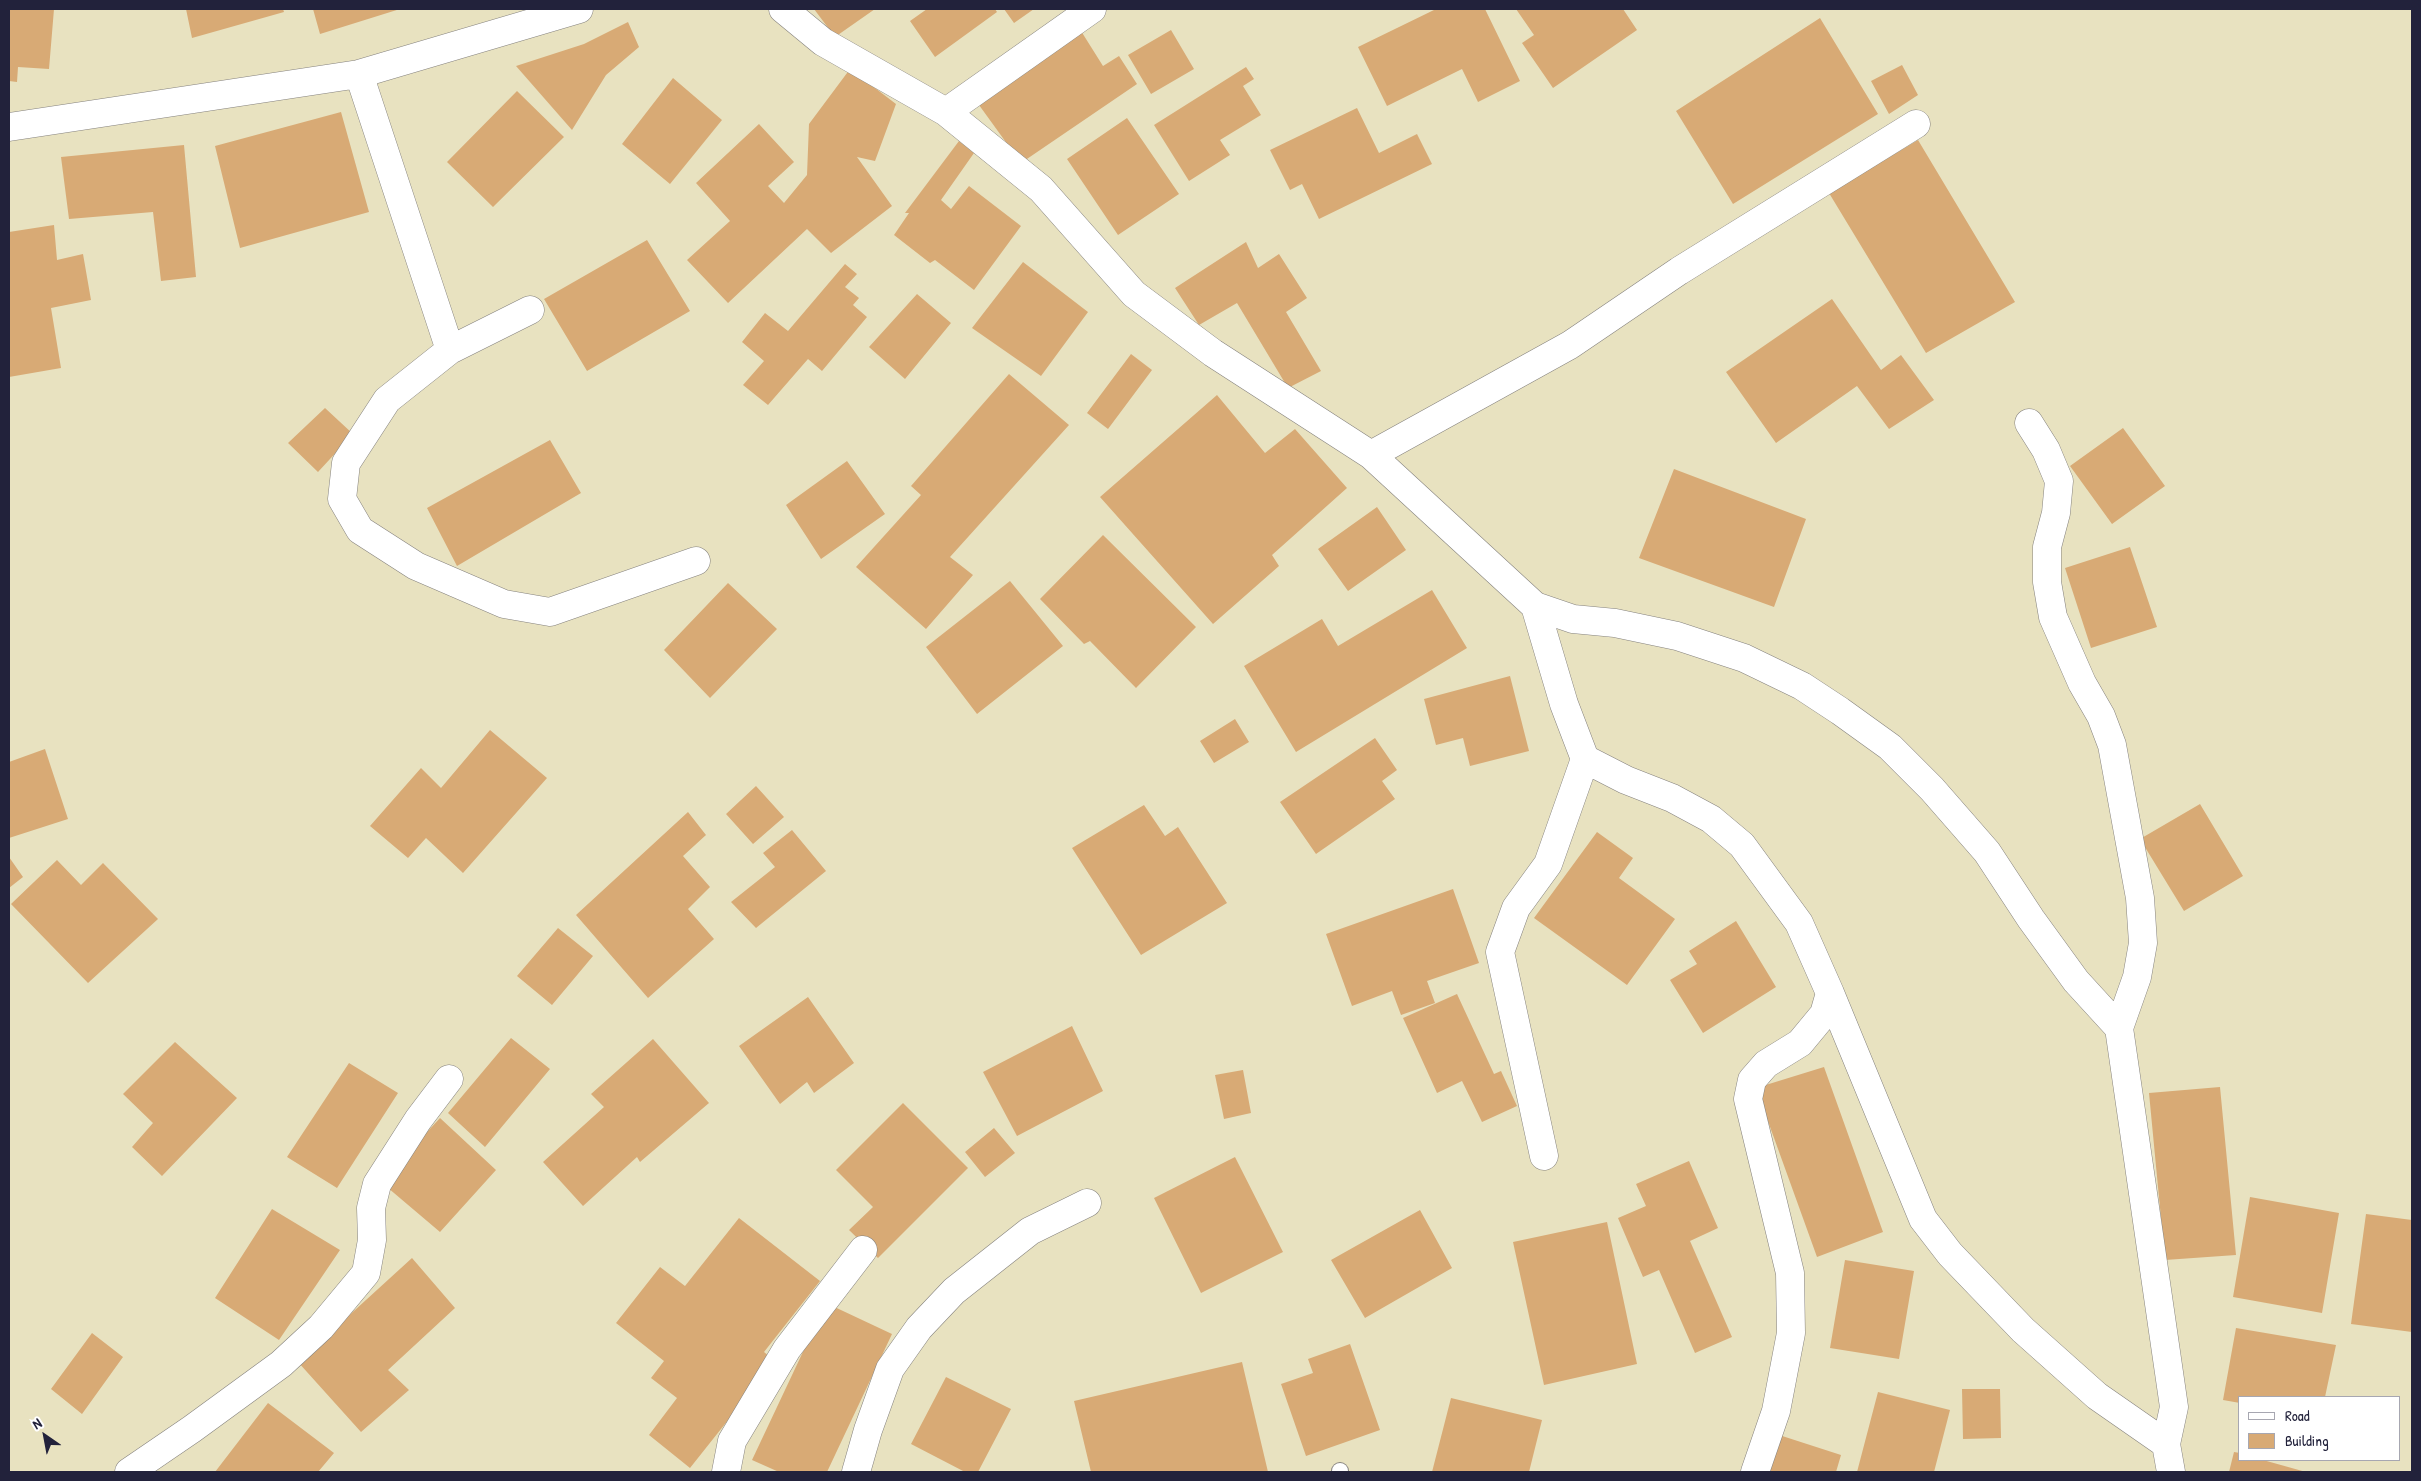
<!DOCTYPE html>
<style>
body{margin:0}
#map{position:relative;width:2421px;height:1481px;overflow:hidden;background:#e8e2c0;font-family:"Patrick Hand",sans-serif}
canvas{display:block}
.frame{position:absolute;inset:0;border:10px solid #22223b;pointer-events:none}
.legend{position:absolute;left:2238px;top:1396px;width:162px;height:65px;box-sizing:border-box;background:#fff;border:1px solid #a7a7b1;margin:0;padding:6px 9px;list-style:none;font-size:15px;color:#22223b}
.legend li{display:flex;align-items:center;gap:10px;height:25px}
.legend b{width:25px;border:1px solid #a7a7b1}
.north{position:absolute;left:20px;top:1411px;width:50px;height:50px;-webkit-text-stroke:4px #fff;paint-order:stroke;rotate:327deg;font-size:14px;font-weight:700;line-height:20px;text-align:center;color:#22223b}
.north::after{content:'';display:block;margin:auto;width:18px;height:22px;background:#22223b;clip-path:polygon(50% 0,100% 100%,50% 72%,0 100%)}
</style>
<div id="map">
<canvas width="2421" height="1481"></canvas>
<div class="frame"></div>
<ul class="legend">
<li><b style="height:6px;background:#fff"></b>Road</li>
<li><b style="height:14px;background:#d8aa75"></b>Building</li>
</ul>
<div class="north">N</div>
</div>
<script>
const context = document.querySelector('canvas').getContext('2d');
context.lineJoin = 'round';
function paint(path, color) {
  context.fillStyle = color;
  context.fill(path, 'evenodd');
}
function shape(rows) {
  const path = new Path2D();
  for (const r of rows) {
    path.moveTo(r[0], r[1]);
    for (let i = 2; i < r.length; i += 2) path.lineTo(r[i], r[i + 1]);
  }
  return path;
}
function strokePath(path, color, width, dash) {
  context.strokeStyle = color;
  context.lineWidth = width;
  context.lineCap = dash ? 'butt' : 'round';
  context.setLineDash(dash || []);
  context.stroke(path);
}
paint(shape([
 [9,9,54,9,49,69,18,67,17,82,9,81],
 [186,9,283,9,284,12,192,38],
 [313,9,400,9,320,34],
 [814,9,875,9,835,37],
 [927,9,995,9,997,12,935,57,910,21],
 [1004,9,1034,9,1014,23],
 [1436,9,1485,9,1520,81,1478,102,1462,69,1387,106,1358,47],
 [1516,9,1623,9,1637,30,1553,88,1522,43,1534,35],
 [1820,18,1878,114,1733,204,1676,111],
 [628,22,639,47,606,75,572,130,516,66,584,44],
 [1171,30,1194,69,1151,94,1128,55],
 [1081,31,1103,66,1119,56,1137,84,1021,163,979,105],
 [1902,65,1918,95,1889,114,1871,81],
 [1246,67,1254,79,1243,86,1261,115,1220,140,1230,155,1189,181,1154,125],
 [850,69,896,104,875,161,857,157,892,206,831,253,807,229,728,303,687,260,730,221,696,183,759,124,794,162,768,186,784,203,807,175,809,124],
 [673,78,722,120,670,184,622,144],
 [517,91,564,137,493,207,447,162],
 [1357,108,1379,153,1417,134,1432,164,1319,219,1302,184,1290,190,1270,150],
 [341,112,369,212,240,248,215,146],
 [1127,118,1179,194,1118,235,1067,159],
 [1918,140,2015,302,1926,353,1829,193],
 [959,141,974,153,941,200,951,209,969,186,1021,226,974,290,935,260,930,263,894,235,909,213,905,213],
 [184,145,196,277,161,281,153,212,69,219,61,157],
 [54,225,57,260,83,254,91,300,51,308,61,368,9,377,9,232],
 [647,240,690,311,587,371,544,299],
 [1246,242,1258,268,1279,254,1307,298,1286,312,1321,371,1288,388,1237,303,1199,325,1175,288],
 [1023,262,1088,312,1041,376,972,328],
 [845,264,857,274,845,287,859,298,853,305,867,317,822,371,808,359,768,405,743,385,764,361,742,342,765,313,788,331],
 [917,294,951,323,905,379,869,347],
 [1832,299,1881,370,1901,355,1934,400,1889,429,1857,386,1776,443,1726,372],
 [1131,354,1152,370,1108,429,1087,413],
 [1009,374,1069,425,950,557,973,575,926,629,856,567,921,495,911,486],
 [1217,395,1265,453,1295,429,1347,488,1272,555,1279,566,1213,624,1100,497],
 [325,408,353,434,318,472,288,443],
 [2123,428,2165,486,2112,524,2070,466],
 [550,440,581,493,457,566,427,508],
 [847,461,885,514,821,559,786,505],
 [1674,469,1806,519,1774,607,1639,558],
 [1377,507,1406,550,1348,591,1318,549],
 [1103,535,1196,627,1136,688,1090,641,1084,644,1040,599],
 [2130,547,2157,627,2091,648,2065,568],
 [1010,581,1063,646,977,714,926,647],
 [728,583,777,629,710,698,664,650],
 [1432,590,1467,648,1296,752,1244,666,1322,619,1338,646],
 [1510,676,1529,751,1470,766,1463,738,1436,745,1424,699],
 [1235,719,1249,742,1214,763,1200,741],
 [490,730,547,778,463,873,426,838,408,858,370,826,421,768,441,788],
 [1375,738,1397,770,1382,781,1395,799,1316,854,1280,802],
 [45,749,68,819,9,838,9,762],
 [756,786,784,817,753,844,726,814],
 [2200,804,2243,876,2184,911,2140,839],
 [1144,805,1165,836,1178,827,1227,903,1141,955,1072,848],
 [688,812,706,835,683,856,710,887,688,909,714,939,648,998,576,915],
 [792,830,826,871,756,928,731,902,775,867,763,853],
 [1597,832,1633,858,1619,878,1675,919,1627,985,1534,918],
 [9,857,23,877,9,888],
 [57,860,81,885,103,863,158,919,88,983,11,904],
 [1453,889,1479,963,1427,981,1435,1003,1401,1015,1392,991,1352,1006,1326,934],
 [1736,921,1776,987,1703,1033,1670,980,1697,964,1689,951],
 [558,928,593,956,552,1005,517,976],
 [1457,994,1494,1074,1501,1071,1517,1106,1482,1122,1462,1081,1437,1093,1403,1018],
 [808,997,854,1063,814,1093,807,1082,780,1104,739,1046],
 [1072,1026,1103,1091,1017,1136,983,1072],
 [511,1038,550,1069,485,1147,448,1113],
 [653,1039,709,1103,640,1162,637,1157,583,1206,543,1162,604,1107,591,1094],
 [175,1042,237,1098,162,1176,132,1147,153,1123,123,1094],
 [349,1063,398,1093,337,1188,287,1157],
 [1824,1067,1883,1232,1817,1257,1756,1088],
 [1243,1070,1251,1113,1224,1119,1215,1075],
 [2220,1087,2236,1255,2165,1260,2149,1093],
 [903,1103,968,1168,878,1258,849,1230,873,1207,836,1170],
 [440,1118,496,1170,440,1232,381,1182],
 [994,1128,1015,1153,985,1177,965,1152],
 [1235,1157,1283,1252,1201,1293,1154,1198],
 [1689,1161,1718,1228,1690,1241,1732,1337,1695,1353,1659,1270,1643,1277,1618,1218,1646,1206,1636,1184],
 [2250,1197,2339,1213,2322,1313,2233,1297],
 [272,1209,340,1250,279,1340,215,1298],
 [1420,1210,1452,1268,1365,1318,1331,1260],
 [2366,1214,2412,1220,2412,1332,2351,1324],
 [739,1218,820,1281,764,1352,775,1361,690,1468,649,1435,677,1398,651,1378,664,1361,616,1323,660,1267,685,1286],
 [1607,1222,1637,1364,1544,1385,1513,1242],
 [412,1258,455,1308,388,1370,409,1390,361,1432,298,1362],
 [1845,1260,1914,1271,1899,1359,1830,1348],
 [826,1303,892,1334,827,1472,779,1472,752,1460],
 [2236,1328,2336,1345,2325,1397,2240,1397,2240,1403,2223,1400],
 [92,1333,123,1357,82,1414,51,1389],
 [1350,1344,1380,1430,1306,1456,1281,1384,1313,1373,1308,1359],
 [1242,1362,1268,1472,1091,1472,1074,1401],
 [946,1377,1011,1409,978,1472,965,1472,911,1444],
 [1962,1389,2000,1389,2001,1438,1963,1439],
 [1878,1392,1950,1410,1934,1472,1857,1472],
 [1451,1398,1542,1420,1529,1472,1432,1472],
 [268,1403,334,1453,318,1472,215,1472],
 [1776,1434,1841,1455,1836,1472,1764,1472],
 [2234,1452,2240,1453,2240,1460,2263,1460,2306,1472,2229,1472]
]), '#d8aa75');
const lane = shape([
 [1340,1471,1340,1472]
]);
const street = shape([
 [783,9,823,42,946,112,1041,189,1134,294,1213,353,1371,455,1535,606,1564,704,1585,759,1548,864,1516,908,1500,952,1544,1156],
 [359,74,450,350,387,400,346,463,342,499,360,530,416,566,504,604,550,612,696,561],
 [946,112,1092,9],
 [9,127,359,74,579,9],
 [450,350,530,310],
 [2029,423,2046,450,2059,481,2056,513,2047,547,2047,582,2053,617,2082,683,2101,716,2112,745,2140,898,2143,943,2137,977,2119,1028,2174,1407,2166,1444,2171,1472],
 [1371,455,1570,345,1679,271,1916,124],
 [1535,606,1573,619,1615,623,1677,636,1744,658,1802,686,1840,711,1890,747,1932,789,1987,852,2031,919,2076,981,2119,1028],
 [1585,759,1626,780,1672,798,1711,819,1742,845,1799,923,1830,993,1824,1014,1800,1043,1766,1064,1752,1080,1748,1099,1790,1273,1791,1333,1776,1411,1755,1472],
 [1830,993,1923,1219,1950,1254,2023,1330,2097,1396,2166,1444],
 [129,1472,192,1429,281,1364,321,1327,366,1273,372,1240,371,1208,377,1184,418,1120,449,1079],
 [726,1472,732,1441,787,1349,863,1250],
 [856,1472,868,1430,890,1369,919,1328,954,1291,1030,1231,1087,1203]
]);
strokePath(lane, '#85827e', 18);
strokePath(street, '#85827e', 29);
strokePath(lane, '#fff', 16);
strokePath(street, '#fff', 28);
</script>
